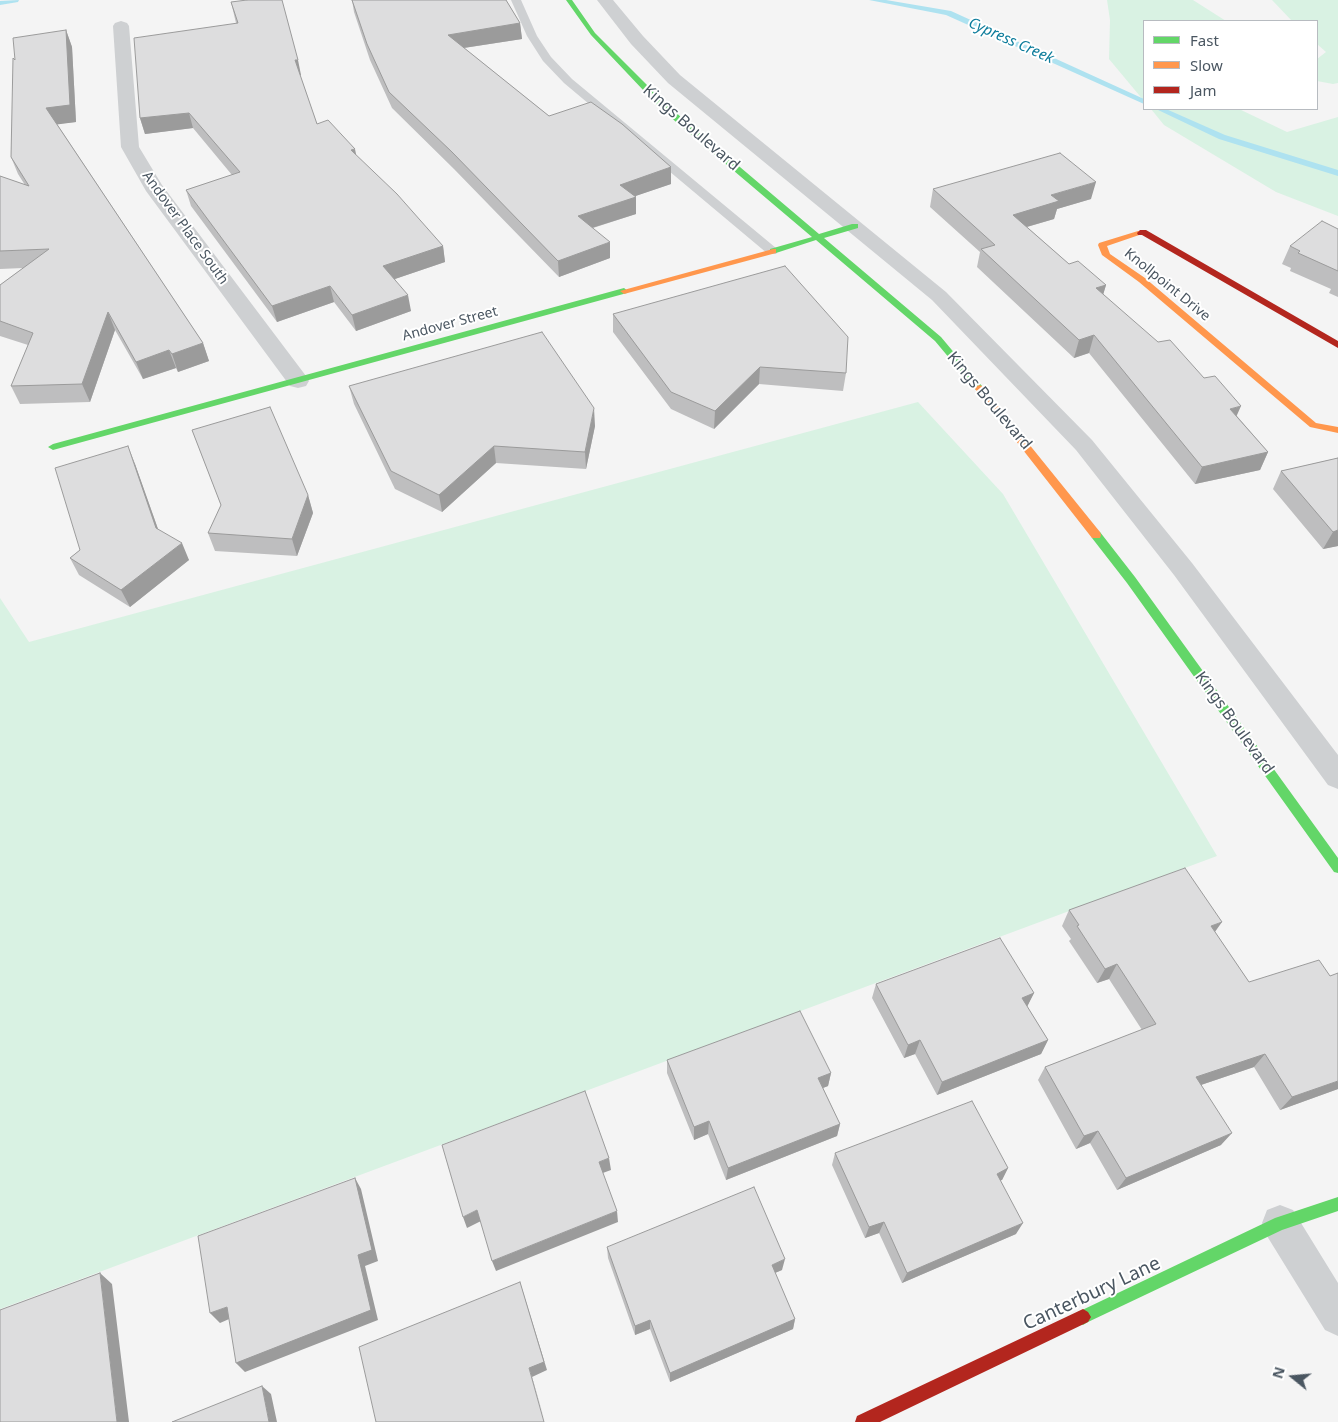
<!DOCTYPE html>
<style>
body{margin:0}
#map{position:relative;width:1338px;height:1422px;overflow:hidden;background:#f4f4f4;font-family:"Noto Sans",sans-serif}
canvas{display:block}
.legend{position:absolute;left:1143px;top:20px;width:175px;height:90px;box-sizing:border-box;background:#fff;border:1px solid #b7bbc0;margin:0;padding:6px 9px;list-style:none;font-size:15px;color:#4a5661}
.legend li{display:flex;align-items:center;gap:10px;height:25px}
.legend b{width:25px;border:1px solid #b7bbc0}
.north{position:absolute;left:1268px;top:1352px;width:50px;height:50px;-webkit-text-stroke:4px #fff;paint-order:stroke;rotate:287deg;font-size:14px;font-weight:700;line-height:20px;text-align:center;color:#4a5661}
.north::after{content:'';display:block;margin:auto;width:18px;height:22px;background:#4a5661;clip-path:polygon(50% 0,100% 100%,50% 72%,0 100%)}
</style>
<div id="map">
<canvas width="1338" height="1422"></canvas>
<ul class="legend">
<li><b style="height:6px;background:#63d668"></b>Fast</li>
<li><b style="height:6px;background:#ff974d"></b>Slow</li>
<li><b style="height:6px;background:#b3261e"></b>Jam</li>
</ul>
<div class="north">N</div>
</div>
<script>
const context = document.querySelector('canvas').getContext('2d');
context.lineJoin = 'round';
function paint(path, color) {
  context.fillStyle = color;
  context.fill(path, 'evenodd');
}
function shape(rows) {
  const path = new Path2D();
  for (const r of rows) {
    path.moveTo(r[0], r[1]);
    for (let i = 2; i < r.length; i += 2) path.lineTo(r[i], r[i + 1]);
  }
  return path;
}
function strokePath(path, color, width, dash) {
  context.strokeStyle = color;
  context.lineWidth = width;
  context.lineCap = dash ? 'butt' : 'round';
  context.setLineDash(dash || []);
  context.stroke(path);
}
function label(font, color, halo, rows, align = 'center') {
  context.font = font + ' "Noto Sans",sans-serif';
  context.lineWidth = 4;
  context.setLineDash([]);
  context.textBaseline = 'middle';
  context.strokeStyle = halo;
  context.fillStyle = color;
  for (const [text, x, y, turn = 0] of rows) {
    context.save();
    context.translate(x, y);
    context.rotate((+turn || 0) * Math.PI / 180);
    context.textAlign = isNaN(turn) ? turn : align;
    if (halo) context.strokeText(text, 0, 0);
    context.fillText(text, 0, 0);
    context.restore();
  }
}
paint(shape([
 [1107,0,1193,0,1226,21,1144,21,1144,101,1109,59,1110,20],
 [1272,0,1338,0,1338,83,1333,84,1317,81,1317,59,1326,52,1317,44,1317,21,1292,21],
 [1151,109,1239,109,1287,132,1338,117,1338,216,1276,192,1164,125],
 [918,402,1003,494,1217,856,0,1309,0,598,29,642]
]), '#d9f2e3');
paint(shape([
 [19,0,18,2,0,5,0,1,19,0],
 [869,0,886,0,951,11,1144,99,1144,104,946,15,869,0],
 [1156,109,1166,109,1225,135,1338,170,1338,176,1219,139,1156,109]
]), '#aee2f0');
paint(shape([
 [511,0,521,0,537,36,551,57,572,79,776,248,778,251,776,254,768,254,564,83,543,61,527,36,511,0]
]), '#ced0d2');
paint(shape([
 [597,0,613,0,643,36,680,75,946,292,1092,440,1192,563,1338,755,1338,789,1328,785,1174,575,1076,450,932,300,668,83,631,44,597,0],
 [121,21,127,23,129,26,139,147,162,185,306,376,309,381,306,386,298,388,290,386,146,191,121,147,113,26,115,23,121,21],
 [1280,1205,1293,1210,1338,1283,1338,1336,1325,1330,1267,1236,1262,1223,1267,1210,1280,1205]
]), '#ced0d2');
paint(shape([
 [566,0,572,0,595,33,668,106,819,234,852,224,858,224,858,228,824,238,941,337,982,386,982,390,976,390,935,341,816,240,776,253,770,253,770,249,812,237,662,110,591,35,566,0],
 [624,288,628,291,627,293,53,450,48,447,53,444,624,288],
 [1096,531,1100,532,1135,577,1338,858,1338,873,1334,872,1127,583,1092,538,1091,535,1096,531],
 [1338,1197,1338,1211,1282,1230,1088,1322,1083,1325,1078,1322,1075,1317,1078,1312,1275,1218,1338,1197]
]), '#63d668');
paint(shape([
 [1138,231,1145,233,1107,246,1110,254,1145,278,1316,423,1338,427,1338,433,1310,427,1139,282,1102,255,1098,245,1099,243,1138,231],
 [773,249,776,249,776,253,624,294,620,291,773,249],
 [979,385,982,386,1100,532,1101,535,1100,538,1092,538,976,390,974,388,979,385]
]), '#ff974d');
paint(shape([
 [1140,230,1146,230,1338,341,1338,348,1142,235,1138,235,1137,233,1140,230],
 [1083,1309,1088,1312,1091,1317,1088,1322,880,1422,855,1422,857,1416,1083,1309]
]), '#b3261e');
paint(shape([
 [352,0,506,0,520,23,522,39,464,48,549,116,671,167,671,184,635,196,636,197,636,214,593,228,610,258,559,277,454,169,392,108,370,60,354,12],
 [231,2,301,75,300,75,317,124,356,156,443,246,445,262,395,279,411,311,356,331,334,302,277,322,191,206,186,190,232,175,193,128,145,134,140,118,236,23],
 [66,30,72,47,76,122,57,124,203,343,209,361,178,372,176,368,143,379,115,330,90,402,20,404,11,386,28,345,0,336,0,285,23,268,0,269,0,176,25,185,18,174,11,157,15,60],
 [933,189,1091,199,1057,209,1054,219,1027,227,1069,264,1106,285,1103,294,1237,416,1268,452,1260,470,1195,484,1089,353,1074,358,977,267,980,252,930,207],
 [1338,229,1338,297,1329,293,1331,289,1290,271,1291,268,1282,264,1290,246],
 [613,314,846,373,843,391,759,384,714,429,671,409,613,332],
 [349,386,595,426,586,469,496,463,442,512,395,489,354,404],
 [192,430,308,495,313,513,297,556,215,551,208,533,221,505],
 [1338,458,1338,546,1323,549,1273,489,1281,471],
 [135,464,158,529,189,560,130,607,79,575,70,558,80,550],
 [1069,910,1215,932,1249,982,1338,1089,1280,1110,1254,1067,1201,1085,1221,1145,1117,1190,1090,1143,1076,1149,1038,1080,1045,1067,1142,1030,1109,979,1097,983,1069,941,1071,939,1062,926],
 [876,984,1034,993,1027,1006,1048,1040,1041,1054,937,1095,915,1054,904,1058,872,998],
 [667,1060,831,1073,828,1086,823,1088,840,1124,837,1136,726,1180,708,1134,694,1140,667,1073],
 [835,1153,1008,1168,1002,1180,1000,1180,1016,1234,902,1283,879,1233,865,1238,832,1165],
 [607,1247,782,1270,775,1273,795,1319,793,1329,670,1382,650,1329,635,1335,608,1258]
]), '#bebebf');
paint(shape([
 [520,23,522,39,450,50,448,35],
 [66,30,72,47,76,122,53,125,46,108],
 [295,60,298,60,301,75,298,75],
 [189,113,193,128,145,134,140,118],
 [355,149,358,164,351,150],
 [671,167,671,184,621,201,620,185],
 [1096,182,1091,199,1057,209,1054,219,1009,232,1013,215,1051,195],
 [636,197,636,214,579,232,578,216],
 [610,242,610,258,559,277,558,261],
 [443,246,445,262,386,282,383,266],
 [1106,285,1101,302,1096,288],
 [330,286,334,302,277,322,272,306],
 [408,295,411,311,356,331,352,315],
 [108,312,115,330,90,402,82,384],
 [1094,335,1089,353,1074,358,1079,340],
 [203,343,209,361,178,372,172,354],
 [169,350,176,368,143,379,136,362],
 [760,367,759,384,714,429,715,411],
 [1241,406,1233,424,1230,409],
 [594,408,595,426,586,469,585,452],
 [128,446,135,464,164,546,156,528],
 [494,446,496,463,442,512,439,495],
 [1268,452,1260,470,1195,484,1202,467],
 [308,495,313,513,297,556,292,539],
 [1338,530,1338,546,1323,549,1333,532],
 [182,543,189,560,130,607,121,590],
 [1222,922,1212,936,1211,926],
 [1117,964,1109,979,1097,983,1105,969],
 [1034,993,1027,1007,1022,998],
 [920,1040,915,1054,904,1058,908,1045],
 [1048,1040,1041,1054,937,1095,942,1082],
 [1265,1054,1254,1067,1186,1090,1196,1077],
 [831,1073,828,1086,815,1091,818,1078],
 [1338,1081,1338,1089,1280,1110,1292,1097],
 [709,1121,708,1134,694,1140,694,1127],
 [840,1124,837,1136,726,1180,728,1168],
 [1098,1131,1090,1143,1076,1149,1084,1136],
 [1232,1133,1221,1145,1117,1190,1126,1178],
 [609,1158,611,1170,600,1174,599,1162],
 [1008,1168,1002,1180,990,1185,997,1174],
 [355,1178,361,1189,378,1261,365,1266,378,1320,245,1372,236,1363,358,1255],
 [477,1210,481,1221,467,1228,463,1217],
 [617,1211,618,1222,496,1271,492,1261],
 [884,1222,879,1233,865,1238,869,1227],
 [1023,1223,1016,1234,902,1283,907,1273],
 [785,1259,782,1270,770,1275,772,1265],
 [100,1273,112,1284,129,1422,117,1422],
 [520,1282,547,1370,532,1377,545,1422,529,1368],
 [227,1307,236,1316,220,1323,210,1313],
 [795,1319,793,1329,670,1382,670,1373],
 [650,1320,650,1329,635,1335,635,1326],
 [262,1386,271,1394,277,1422,269,1422]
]), '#9b9b9b');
const building = shape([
 [247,0,282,0,298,60,295,60,317,124,328,120,355,149,351,150,397,194,443,246,383,266,408,295,352,315,330,286,272,306,186,190,240,172,189,113,140,118,134,38,238,23,231,2,247,0],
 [352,0,506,0,520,23,448,35,549,116,591,102,622,124,671,167,620,185,636,197,578,216,610,242,558,261,452,152,389,92,367,44,352,0],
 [66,30,70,105,46,108,203,343,172,354,169,350,136,362,108,312,82,384,11,386,33,333,0,321,0,285,49,249,0,251,0,176,29,186,11,157,13,58,15,60,13,38,66,30],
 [1060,153,1096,182,1051,195,1059,201,1013,215,1069,264,1078,261,1106,285,1096,288,1158,342,1170,340,1204,378,1215,376,1241,406,1230,409,1268,452,1202,467,1094,335,1079,340,981,249,995,245,933,189,1060,153],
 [1322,221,1338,229,1338,271,1298,253,1300,251,1290,246,1322,221],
 [785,266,848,337,846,373,760,367,715,411,671,392,613,314,785,266],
 [542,332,594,408,585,452,494,446,439,495,391,471,349,386,542,332],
 [270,407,308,495,292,539,208,533,221,505,192,430,270,407],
 [128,446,156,528,182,543,121,590,70,558,80,550,55,468,128,446],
 [1338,458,1338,530,1333,532,1281,471,1338,458],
 [1185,868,1222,922,1211,926,1249,982,1319,960,1330,976,1338,973,1338,1081,1292,1097,1265,1054,1196,1077,1232,1133,1126,1178,1098,1131,1084,1136,1045,1067,1156,1024,1117,964,1105,969,1077,926,1079,925,1069,910,1185,868],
 [1000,938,1034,993,1022,998,1048,1040,942,1082,920,1040,908,1045,876,984,1000,938],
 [800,1011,831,1073,818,1078,840,1124,728,1168,709,1121,694,1127,667,1060,800,1011],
 [585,1091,609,1158,599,1162,617,1211,492,1261,477,1210,463,1217,442,1145,585,1091],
 [972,1101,1008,1168,997,1174,1023,1223,907,1273,884,1222,869,1227,835,1153,972,1101],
 [355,1178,372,1250,358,1255,371,1310,236,1363,227,1307,210,1313,198,1236,355,1178],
 [754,1187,785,1259,772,1265,795,1319,670,1373,650,1320,635,1326,607,1247,754,1187],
 [100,1273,117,1422,0,1422,0,1310,100,1273],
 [520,1282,544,1362,529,1368,544,1422,376,1422,359,1347,520,1282],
 [262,1386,269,1422,172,1422,262,1386]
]);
paint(building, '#ddddde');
strokePath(building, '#9b9b9b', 1);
label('14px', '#4a5661', '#fff', [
 ["Andover Place South",185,228,54],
 ["Knollpoint Drive",1167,285,39],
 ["Andover Street",450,324,-15]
]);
label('italic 15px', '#0c7c9b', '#fff', [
 ["Cypress Creek",1011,41,24]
]);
label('16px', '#4a5661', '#fff', [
 ["Kings Boulevard",691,128,41],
 ["Kings Boulevard",989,401,50],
 ["Kings Boulevard",1234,723,54]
]);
label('19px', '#4a5661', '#fff', [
 ["Canterbury Lane",1092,1294,-25]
]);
</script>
